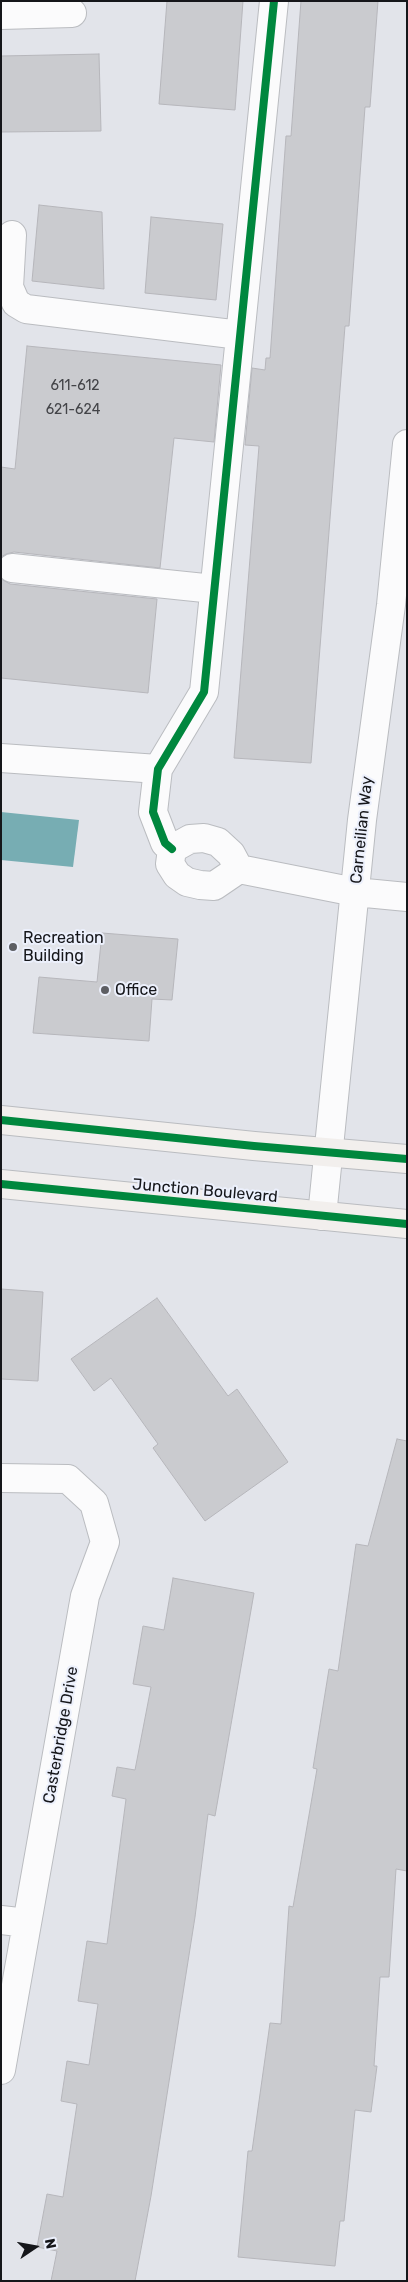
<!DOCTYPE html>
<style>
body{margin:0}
#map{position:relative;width:408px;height:2282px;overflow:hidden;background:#e2e4ea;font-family:Rubik,sans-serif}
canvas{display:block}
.frame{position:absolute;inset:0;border:2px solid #15161a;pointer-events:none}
.north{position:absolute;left:10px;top:2222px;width:50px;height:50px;-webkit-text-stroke:4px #ecf0fc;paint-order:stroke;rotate:78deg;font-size:14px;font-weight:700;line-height:20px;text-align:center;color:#15161a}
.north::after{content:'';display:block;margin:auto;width:18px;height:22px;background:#15161a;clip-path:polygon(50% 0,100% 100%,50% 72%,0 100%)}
</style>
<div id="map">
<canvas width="408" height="2282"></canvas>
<div class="frame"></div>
<div class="north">N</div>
</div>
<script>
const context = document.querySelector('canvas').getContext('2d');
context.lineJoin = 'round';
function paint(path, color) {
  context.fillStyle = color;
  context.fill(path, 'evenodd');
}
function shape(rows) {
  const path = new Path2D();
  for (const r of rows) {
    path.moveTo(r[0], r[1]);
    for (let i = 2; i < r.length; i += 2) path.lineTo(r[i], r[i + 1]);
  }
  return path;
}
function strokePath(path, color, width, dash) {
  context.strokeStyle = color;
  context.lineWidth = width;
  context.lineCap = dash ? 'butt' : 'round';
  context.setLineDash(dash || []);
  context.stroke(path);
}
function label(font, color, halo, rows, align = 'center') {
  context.font = font + ' Rubik,sans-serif';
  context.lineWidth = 4;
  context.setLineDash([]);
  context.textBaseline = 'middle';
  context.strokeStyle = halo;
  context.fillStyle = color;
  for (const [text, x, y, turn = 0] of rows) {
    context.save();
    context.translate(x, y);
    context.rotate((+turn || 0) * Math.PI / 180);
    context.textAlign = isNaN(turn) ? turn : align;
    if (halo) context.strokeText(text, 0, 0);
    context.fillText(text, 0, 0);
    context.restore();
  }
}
paint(shape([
 [1,812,79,820,73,867,1,860]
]), '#77adb3');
const building = shape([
 [167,1,243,1,235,110,159,104,167,1],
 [301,1,378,1,370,107,365,107,349,326,345,326,311,763,234,758,259,446,245,445,252,368,265,370,266,358,270,358,286,136,291,136,301,1],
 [99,54,101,131,1,132,1,56,99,54],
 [39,205,102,212,104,289,32,281,39,205],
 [151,217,223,224,216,300,145,293,151,217],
 [27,346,221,365,214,442,174,438,160,568,14,552,6,554,1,557,1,467,15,469,27,346],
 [1,579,10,584,157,599,148,693,1,678,1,579],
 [102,933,178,939,172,1000,152,999,149,1041,33,1033,39,977,97,982,102,933],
 [1,1289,43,1292,38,1381,1,1379,1,1289],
 [157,1298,228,1396,237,1389,288,1462,205,1521,153,1448,158,1444,111,1378,94,1391,71,1359,157,1298],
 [397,1439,407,1441,407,1871,396,1869,389,1977,380,1977,374,2066,377,2066,371,2112,355,2110,344,2221,340,2221,335,2266,238,2257,248,2151,252,2151,270,2023,281,2024,289,1906,293,1907,317,1769,313,1768,329,1669,338,1671,356,1544,368,1546,397,1439],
 [173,1578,254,1593,215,1816,208,1814,195,1917,151,2196,135,2281,51,2281,57,2251,37,2247,47,2194,63,2197,77,2104,61,2101,67,2061,89,2065,98,2004,78,2001,87,1941,107,1944,126,1799,112,1796,117,1767,135,1770,151,1687,133,1684,143,1626,164,1630,173,1578]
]);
paint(building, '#cacbcf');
strokePath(building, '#b6b6bb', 1);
const minor = shape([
 [1,15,72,13],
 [12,235,9,287,16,303,26,309,240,335],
 [12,568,214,589],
 [1,758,158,769],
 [172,849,165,843,153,812,158,769,204,692,274,1],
 [172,849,170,864,177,875,187,882,200,885,214,886,239,869,355,892,407,897],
 [172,849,190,839,204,838,218,842,231,854,239,869],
 [322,1216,362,820,391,605,407,444],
 [1,1478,68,1479,94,1503,105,1542,85,1596,1,2070],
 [1,1920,27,1923]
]);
const secondary = shape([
 [1,1120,254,1146,407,1159],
 [1,1184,407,1224]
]);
strokePath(minor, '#babcc0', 30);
strokePath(secondary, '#babcc0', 30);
strokePath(minor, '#fbfbfc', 28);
strokePath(secondary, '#f2efed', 28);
strokePath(shape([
 [172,849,165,843,153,812,158,769,204,692,274,1],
 [1,1120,254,1146,407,1159],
 [1,1184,407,1224]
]), '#00873e', 8);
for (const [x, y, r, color] of [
 [13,947,5,"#5d5e63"],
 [105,990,5,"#5d5e63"]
]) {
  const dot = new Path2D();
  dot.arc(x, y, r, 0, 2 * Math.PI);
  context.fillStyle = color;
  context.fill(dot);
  strokePath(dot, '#ecf0fc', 2);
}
label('14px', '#434448', null, [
 ["611-612",75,386],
 ["621-624",73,410]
]);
label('16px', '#15161a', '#ecf0fc', [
 ["Carneilian Way",362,830,-84],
 ["Junction Boulevard",205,1191,5],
 ["Casterbridge Drive",61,1735,-80]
]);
label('16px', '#15161a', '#ecf0fc', [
 ["Recreation",23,938],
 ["Building",23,956],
 ["Office",115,990]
], 'left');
</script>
